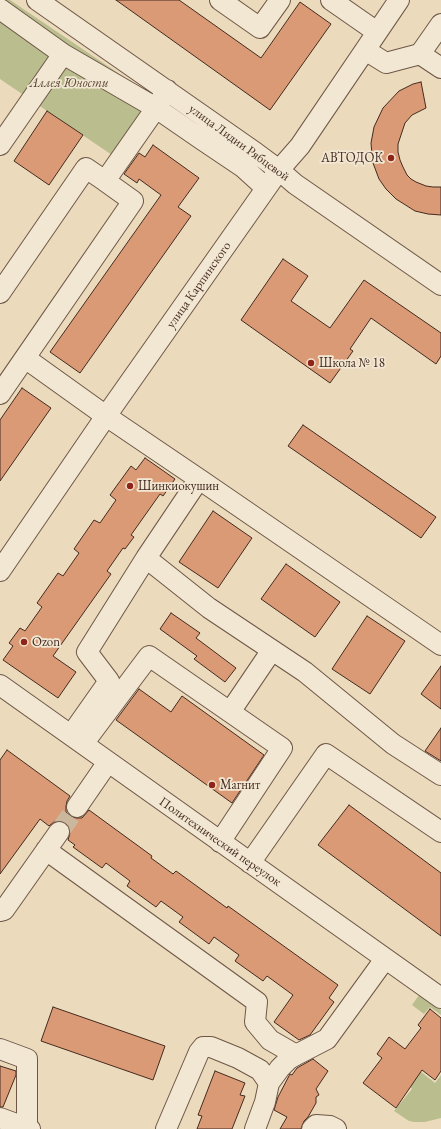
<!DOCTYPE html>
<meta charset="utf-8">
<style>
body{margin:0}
canvas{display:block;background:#ebdabb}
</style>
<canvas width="441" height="1129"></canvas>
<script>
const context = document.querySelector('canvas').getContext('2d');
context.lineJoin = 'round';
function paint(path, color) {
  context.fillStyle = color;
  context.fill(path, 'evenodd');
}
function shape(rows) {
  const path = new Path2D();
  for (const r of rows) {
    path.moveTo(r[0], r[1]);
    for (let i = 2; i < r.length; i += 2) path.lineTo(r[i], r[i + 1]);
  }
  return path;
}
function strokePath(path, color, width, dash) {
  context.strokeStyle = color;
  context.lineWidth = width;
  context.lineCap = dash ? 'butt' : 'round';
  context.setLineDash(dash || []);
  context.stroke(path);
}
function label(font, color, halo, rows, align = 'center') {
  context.font = font + ' "EB Garamond",serif';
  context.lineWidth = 3.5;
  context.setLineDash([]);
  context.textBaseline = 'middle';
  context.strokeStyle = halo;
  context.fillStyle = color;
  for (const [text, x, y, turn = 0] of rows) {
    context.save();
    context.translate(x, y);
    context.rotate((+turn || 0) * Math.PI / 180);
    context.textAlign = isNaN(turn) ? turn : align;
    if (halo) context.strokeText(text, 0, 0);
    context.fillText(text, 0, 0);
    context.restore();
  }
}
paint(shape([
 [0,0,10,0,152,96,112,155,0,79],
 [419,995,441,1010,441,1015,430,1007,424,1014,412,1005],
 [420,1071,435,1083,441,1075,441,1118,425,1122,414,1122,409,1121,394,1111,412,1089,409,1085]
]), '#babe8e');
const building = shape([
 [116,0,179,0,261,58,300,2,331,24,270,110,116,0],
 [421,82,426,108,412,115,405,123,398,144,398,152,400,160,403,167,407,175,411,179,416,182,426,186,433,187,441,187,441,215,428,214,415,211,396,199,386,189,379,179,373,163,372,155,371,143,374,127,383,108,399,91,413,84,421,82],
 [47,111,83,135,49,185,14,161,47,111],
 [153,145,199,178,178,207,191,216,80,373,50,352,161,195,139,179,137,183,124,174,139,153,145,157,153,145],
 [283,259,308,276,291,301,330,328,364,280,441,333,441,356,436,364,371,318,350,349,353,351,330,383,241,320,283,259],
 [22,388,51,408,0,481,0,420,22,388],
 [303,425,436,517,421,538,288,446,303,425],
 [145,458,175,479,163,496,160,494,131,535,134,537,125,549,123,548,107,571,111,574,53,656,76,672,58,698,3,660,13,646,9,643,20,628,25,631,42,607,37,603,58,573,63,576,79,553,74,549,94,520,100,523,116,500,110,495,131,466,136,470,145,458],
 [213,511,252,538,218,588,179,562,213,511],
 [286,564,340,602,315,637,261,599,286,564],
 [171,613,200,633,196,638,236,668,225,682,194,659,197,656,160,629,171,613],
 [367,616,405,641,370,694,332,669,367,616],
 [441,666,441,709,421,694,441,666],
 [139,689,171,712,182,696,264,755,232,803,116,720,139,689],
 [441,728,441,761,425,751,441,728],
 [7,750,70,796,67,801,66,806,66,812,70,816,76,818,82,818,89,810,152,856,151,858,173,874,176,871,227,908,228,906,338,985,329,998,334,1002,310,1035,299,1040,274,1022,293,995,267,976,263,981,235,961,239,955,214,937,209,944,179,922,183,917,161,901,156,907,127,886,130,881,106,863,102,868,73,847,75,845,68,840,70,833,69,827,65,822,60,821,55,821,49,826,40,819,0,874,0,760,7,750],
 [349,805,441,873,441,936,318,845,349,805],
 [53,1007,165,1046,153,1080,41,1041,53,1007],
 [430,1009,441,1018,441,1071,435,1080,422,1070,396,1108,363,1083,382,1058,377,1054,389,1037,405,1049,421,1028,418,1025,430,1009],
 [313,1059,328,1071,316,1089,319,1095,316,1097,316,1103,308,1117,304,1121,301,1129,280,1129,287,1117,274,1110,278,1097,290,1074,292,1075,297,1068,313,1059],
 [0,1066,16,1071,16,1075,3,1107,0,1107,0,1066],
 [215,1071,245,1083,240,1095,245,1096,232,1129,197,1129,202,1116,198,1115,215,1071]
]);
paint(building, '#db9a76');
strokePath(building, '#442b20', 1);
strokePath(shape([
 [59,832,77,807]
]), '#cab79c', 20, [20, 10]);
const minor = shape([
 [37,0,256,153,279,170,295,184,441,285],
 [220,0,260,28,280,0],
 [331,0,377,32],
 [0,9,63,54,156,108,201,139,244,168,266,188],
 [365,50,386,63,420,54,441,68],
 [420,54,441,24],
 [0,145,63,54],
 [0,293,86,168,105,181],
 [25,358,106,416,199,479,146,558,87,652,109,681,71,735],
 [0,394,133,201,105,181,156,108,167,90],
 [199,479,441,645],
 [146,558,209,608,305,672,393,744,441,775],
 [0,571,106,416,279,170,300,146,399,0],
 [0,685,441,998],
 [230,712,272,650],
 [83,744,149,656,282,748,220,842],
 [77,807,108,762],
 [46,850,257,1002,255,1022,270,1040,296,1055,327,1039,385,959],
 [250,863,326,754,441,832],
 [0,911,4,910,59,832],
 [0,1049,27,1059,27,1128,30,1129],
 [269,1083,280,1068,289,1059,296,1055],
 [0,1118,27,1128],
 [166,1129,199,1052,203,1047,211,1047,238,1058,260,1070,269,1083,265,1102,255,1129],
 [312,1129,316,1125,330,1126,336,1129]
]);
strokePath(minor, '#6e5747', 22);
strokePath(minor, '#f2e7d3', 20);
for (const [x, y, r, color] of [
 [391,158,4,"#8f2418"],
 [311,363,4,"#8f2418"],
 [130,486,4,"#8f2418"],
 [24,642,4,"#8f2418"],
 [212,785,4,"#8f2418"]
]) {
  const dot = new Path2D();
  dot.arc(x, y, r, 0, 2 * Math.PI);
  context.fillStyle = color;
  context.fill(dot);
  strokePath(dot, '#f2e7d3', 1.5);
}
label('italic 13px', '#5c4836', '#f2e7d3', [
 ["Аллея Юности",69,83]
]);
label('13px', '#442b20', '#f2e7d3', [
 ["улица Лидии Рябцевой",239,143,36],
 ["улица Карпинского",199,285,-55],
 ["Политехнический переулок",220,842,35]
]);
label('13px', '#442b20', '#f2e7d3', [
 ["АВТОДОК",383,158,"right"],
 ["Школа № 18",319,363],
 ["Шинкиокушин",138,486],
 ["Ozon",32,642],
 ["Магнит",220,785]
], 'left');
</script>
